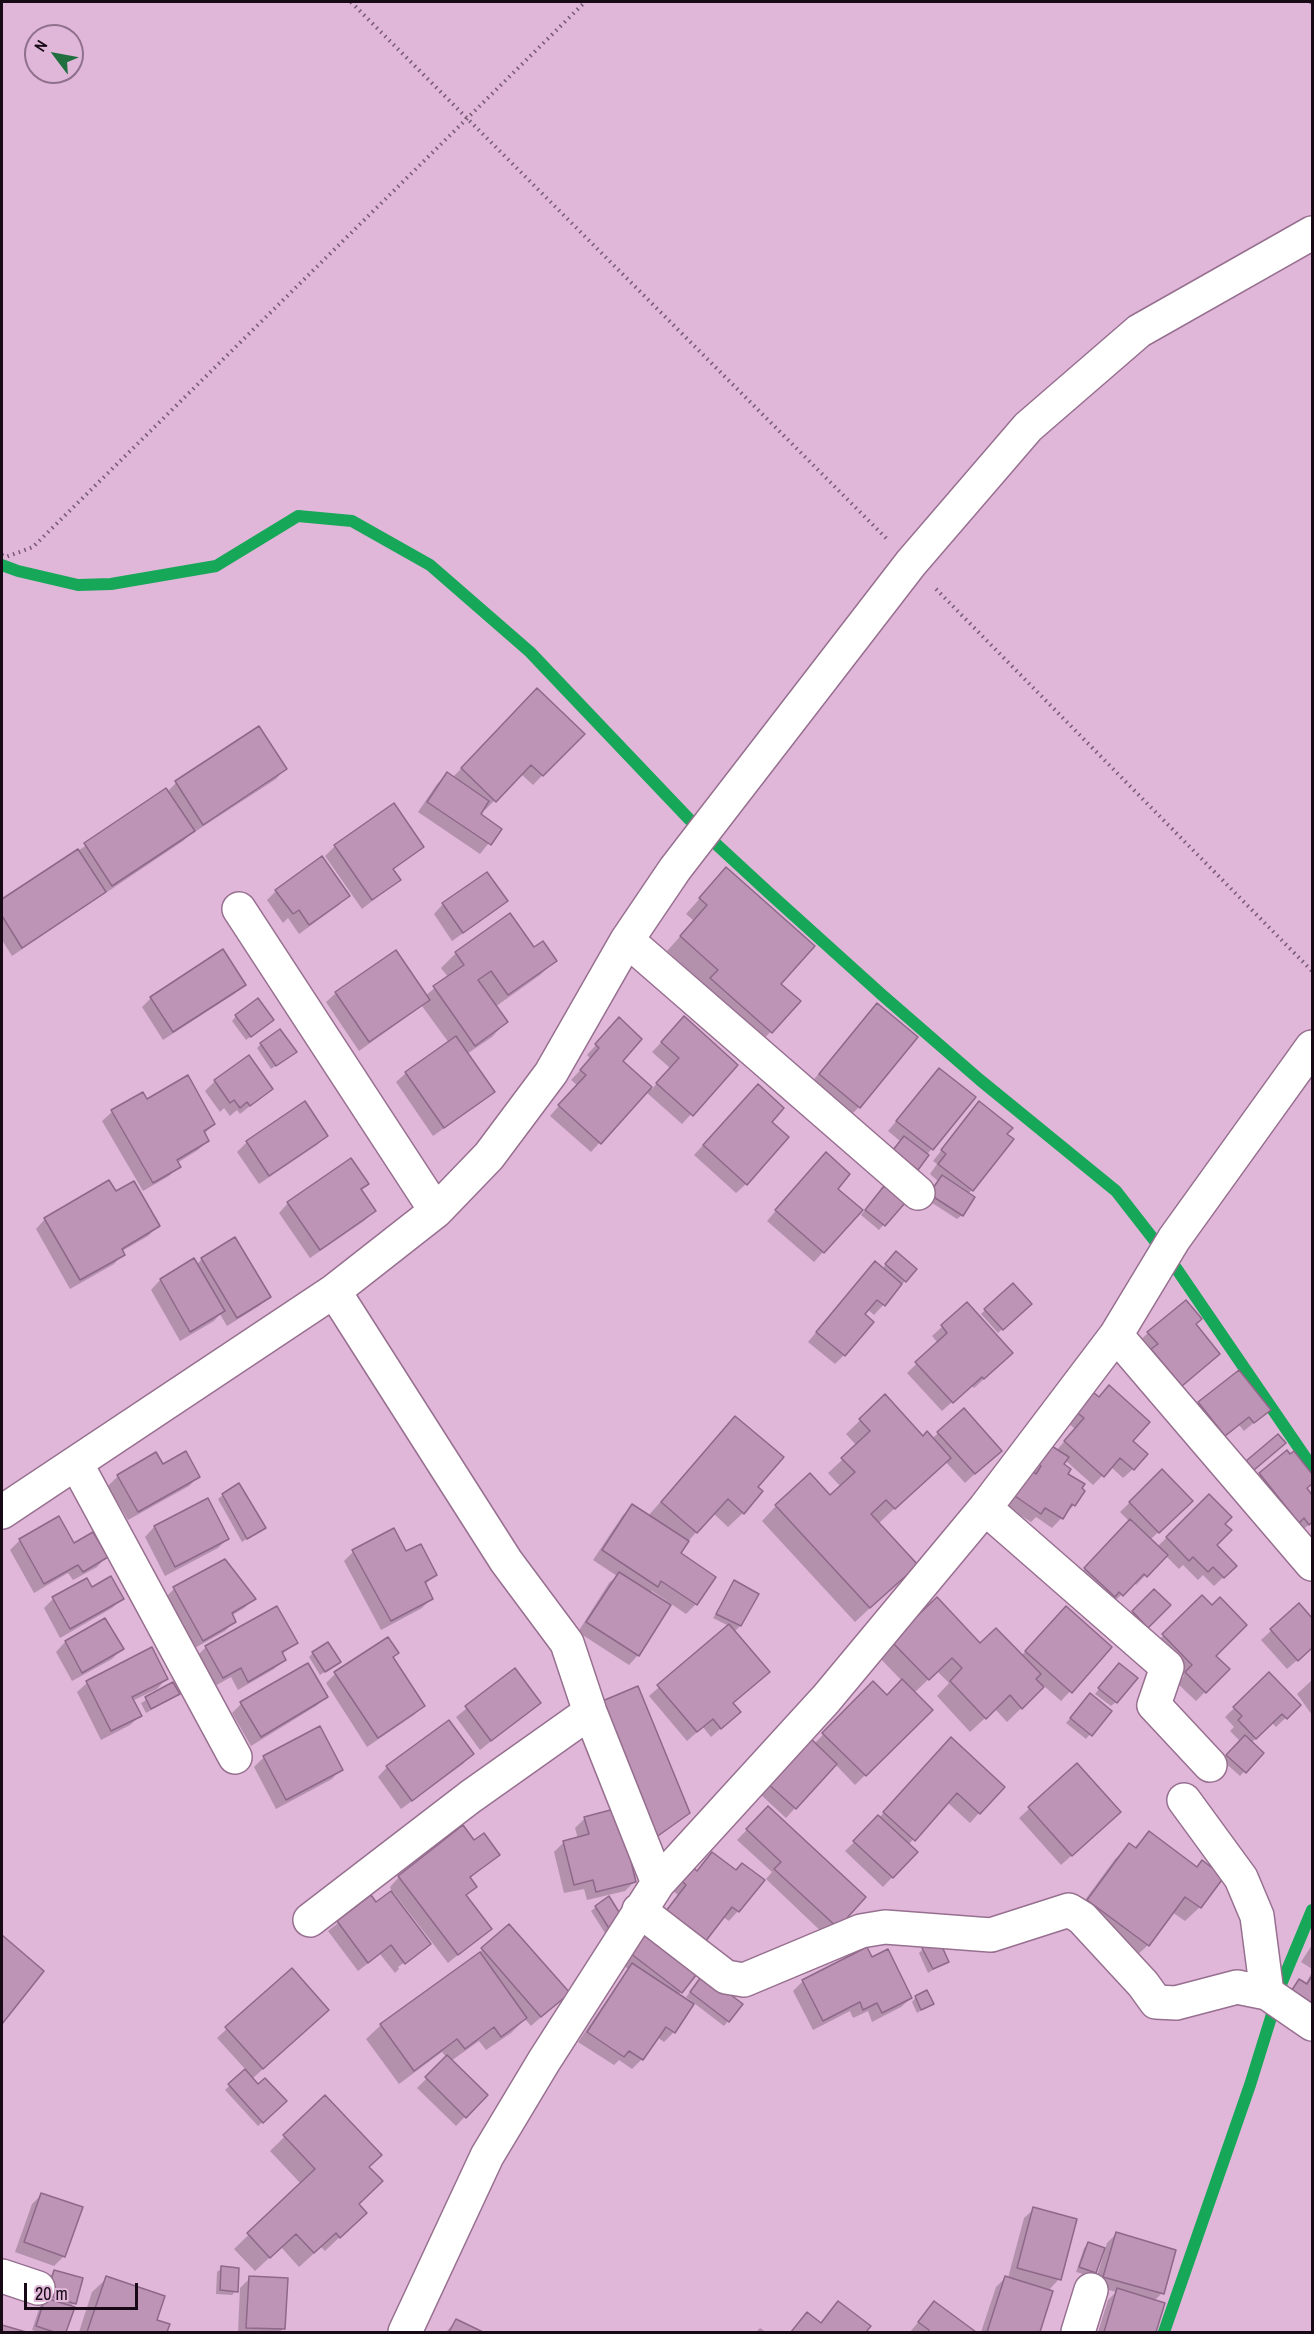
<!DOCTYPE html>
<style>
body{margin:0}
#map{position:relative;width:1314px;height:2334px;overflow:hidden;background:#e0b6d9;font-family:"Archivo Narrow",sans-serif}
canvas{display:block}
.frame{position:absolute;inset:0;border:3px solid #170915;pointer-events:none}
.north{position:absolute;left:24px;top:24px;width:60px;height:60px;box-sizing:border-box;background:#e0b6d9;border:2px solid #90718b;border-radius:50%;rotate:302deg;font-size:16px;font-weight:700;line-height:24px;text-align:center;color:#170915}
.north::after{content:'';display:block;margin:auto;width:21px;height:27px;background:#216f3f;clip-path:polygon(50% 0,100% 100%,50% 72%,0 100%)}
.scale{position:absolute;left:24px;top:2283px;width:114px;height:27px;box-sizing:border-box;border:3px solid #170915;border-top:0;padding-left:8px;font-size:18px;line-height:21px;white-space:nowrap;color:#170915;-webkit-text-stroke:4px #e0b6d9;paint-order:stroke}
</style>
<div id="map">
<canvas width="1314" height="2334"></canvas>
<div class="frame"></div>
<div class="north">N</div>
<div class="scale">20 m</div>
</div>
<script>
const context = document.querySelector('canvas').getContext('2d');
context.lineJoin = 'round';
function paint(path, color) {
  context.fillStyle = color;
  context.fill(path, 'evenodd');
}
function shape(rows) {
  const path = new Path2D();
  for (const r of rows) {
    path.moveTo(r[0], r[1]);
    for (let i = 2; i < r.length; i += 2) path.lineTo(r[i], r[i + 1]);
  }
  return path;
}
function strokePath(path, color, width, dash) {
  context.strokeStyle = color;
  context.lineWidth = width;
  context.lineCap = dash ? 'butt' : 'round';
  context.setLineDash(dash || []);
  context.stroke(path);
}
paint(shape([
 [537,690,582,734,533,785,521,774,485,810,483,808,479,814,500,829,480,854,418,812,437,784,447,774,452,778],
 [285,769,276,779,193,833,192,832,183,841,12,956,2,940,2,901,167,792,176,783],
 [335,846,422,847,392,870,399,880,362,909,325,856],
 [726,869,779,984,799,1002,756,1047,697,994,705,985,667,951,694,921,686,914],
 [276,891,348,895,339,905,299,934,288,918,283,923,267,900],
 [506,901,496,910,452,941,434,914,443,904],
 [510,915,534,949,555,961,540,975,495,1007,506,1022,492,1037,467,1054,493,1091,483,1101,433,1136,396,1082,406,1073,449,1043,422,1006,359,1051,326,1002,336,993,425,996,448,977,441,968,456,953],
 [244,985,234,994,163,1040,142,1007,151,998],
 [868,1015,859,1107,849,1117,810,1084],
 [236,1016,267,1025,246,1040,232,1021],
 [675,1028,736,1065,682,1124,646,1092,591,1152,550,1116,577,1085,571,1080,591,1059,587,1055,610,1029,620,1061,652,1089,670,1068,652,1052],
 [261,1044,290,1056,271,1069,257,1048],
 [939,1070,974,1097,912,1173,889,1155,900,1141,888,1131],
 [215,1081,271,1089,240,1114,237,1110,230,1116,224,1108,220,1112,205,1091],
 [142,1094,146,1101,214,1124,204,1134,208,1141,198,1150,177,1163,179,1166,169,1176,143,1191,102,1121,112,1112],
 [748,1096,770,1122,746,1184,736,1193,694,1155],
 [305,1103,326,1136,317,1145,259,1184,237,1152,247,1142],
 [979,1103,972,1190,968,1194,962,1215,957,1219,926,1199,938,1181,930,1174,937,1164,933,1161],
 [816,1164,836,1189,823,1252,814,1262,767,1221],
 [367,1184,360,1191,374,1211,364,1221,310,1258,279,1213,288,1203],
 [879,1192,902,1203,879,1230,861,1215],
 [45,1219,158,1226,148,1236,122,1251,123,1254,114,1264,70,1289,36,1229],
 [892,1257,905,1281,874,1315,867,1309,844,1355,835,1364,808,1342,865,1273,882,1269],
 [202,1259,269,1297,259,1306,227,1326,220,1314,214,1321,180,1341,151,1290,160,1280,194,1260,196,1265],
 [967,1304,1002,1363,974,1388,971,1385,942,1411,907,1373,938,1343,932,1336],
 [1030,1304,998,1333,981,1314,985,1310],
 [1194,1324,1209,1363,1171,1394,1138,1342,1148,1333],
 [885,1396,923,1438,932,1439,938,1433,990,1460,965,1483,945,1461,878,1524,901,1579,855,1622,762,1521,776,1506,830,1497,841,1487,828,1473,857,1446,846,1434],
 [1199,1403,1269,1410,1244,1431,1239,1425,1214,1445,1189,1412],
 [1083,1404,1131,1441,1133,1469,1123,1478,1111,1467,1093,1485,1065,1460,1062,1464,1074,1505,1052,1528,1036,1517,1031,1522,1004,1505,1041,1456,1056,1451,1075,1429,1067,1422],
 [735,1418,756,1487,743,1513,728,1527,713,1513,678,1553,696,1604,686,1614,652,1591,649,1593,638,1655,629,1665,578,1632,609,1583,617,1576,593,1560,623,1515,632,1506,648,1516],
 [1287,1452,1290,1456,1294,1453,1312,1476,1312,1483,1306,1489,1312,1497,1312,1522,1299,1533,1250,1483],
 [162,1466,198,1477,189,1486,128,1520,108,1486,118,1476],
 [1162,1471,1190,1501,1150,1540,1157,1547,1209,1496,1223,1524,1215,1545,1235,1566,1214,1586,1203,1575,1198,1580,1183,1565,1179,1569,1165,1555,1136,1585,1134,1582,1112,1604,1076,1578,1130,1522,1120,1512],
 [223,1495,264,1527,242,1542,218,1499],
 [207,1500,228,1538,218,1548,165,1576,145,1537,154,1527],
 [59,1518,74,1545,106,1557,97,1567,73,1580,68,1573,34,1593,10,1550,19,1541],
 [353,1552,406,1553,435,1574,426,1584,432,1598,422,1608,381,1630,344,1561],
 [735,1582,757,1594,740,1626,734,1632,729,1721,711,1737,703,1727,687,1741,649,1696,729,1626,713,1618],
 [91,1589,122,1599,112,1608,60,1638,44,1608,53,1599],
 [174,1589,254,1599,244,1608,231,1616,235,1621,225,1631,193,1649,165,1598],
 [1154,1591,1169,1605,1143,1631,1129,1616],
 [1202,1597,1214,1656,1228,1669,1196,1701,1177,1683,1184,1676,1154,1645],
 [1299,1605,1312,1620,1312,1647,1287,1669,1261,1640],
 [276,1608,296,1643,281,1655,284,1660,274,1669,238,1690,231,1677,213,1687,196,1657,206,1647],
 [1056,1618,1110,1648,1061,1701,1044,1686,1007,1722,995,1709,970,1732,937,1696,949,1683,937,1671,914,1693,931,1710,855,1785,835,1764,786,1818,758,1792,814,1744,873,1683,887,1696,902,1681,878,1656,892,1642,980,1645,1021,1656],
 [105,1620,122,1649,112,1659,72,1681,56,1652,65,1642],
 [151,1649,166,1679,157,1689,132,1701,140,1716,130,1725,101,1740,77,1692,87,1683],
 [313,1653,339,1662,320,1675,309,1657],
 [392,1658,423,1706,414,1715,367,1747,326,1683,335,1674],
 [1115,1669,1116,1702,1111,1706,1095,1694],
 [514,1670,539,1703,480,1750,456,1717],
 [1269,1674,1299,1705,1276,1727,1272,1723,1251,1743,1262,1753,1240,1776,1222,1760,1240,1741,1230,1731,1234,1727,1225,1717],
 [1312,1680,1312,1715,1297,1694],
 [173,1684,178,1694,146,1713,141,1703],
 [326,1697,316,1706,251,1746,232,1713,241,1704],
 [1086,1700,1110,1711,1086,1739,1066,1723],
 [592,1712,688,1813,645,1846],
 [319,1728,341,1769,332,1779,276,1809,254,1767,263,1758],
 [941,1749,979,1813,970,1823,947,1802,908,1845,916,1852,883,1887,845,1851,879,1818],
 [472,1754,463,1764,401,1809,378,1777,387,1767],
 [1077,1765,1110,1821,1061,1865,1019,1818],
 [768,1808,864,1897,827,1937,766,1879,772,1872,737,1840],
 [585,1818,635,1881,625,1891,587,1900,584,1889,564,1893,554,1852,564,1842,578,1839,575,1828],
 [1149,1833,1200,1907,1185,1921,1172,1912,1148,1945,1133,1959,1074,1915,1115,1859,1130,1845,1134,1848],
 [474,1842,498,1855,469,1879,475,1887,465,1897,490,1929,448,1963,393,1892,391,1894,429,1944,398,1967,399,1969,395,1973,380,1954,358,1971,328,1931,371,1897,376,1904,392,1892,390,1887,399,1877],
 [712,1854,738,1911,729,1921,723,1917,657,1921,678,1895,672,1890,691,1868,696,1872],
 [596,1907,620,1917,605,1933,591,1911],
 [509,1926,558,2002,531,2026,525,2019,511,2033,486,2050,479,2041,451,2061,486,2095,456,2126,417,2088,447,2058,442,2052,399,2084,366,2039,381,2025,473,1958],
 [2,1937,42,1971,2,2022],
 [638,1941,698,1971,678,1995,674,2032,664,2042,657,2037,642,2059,632,2069,619,2060,614,2065,578,2042,628,1969,621,1963],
 [1312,1945,1312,1969,1301,1962],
 [923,1949,948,1961,928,1973,919,1953],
 [871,1959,911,1998,901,2007,872,2022,868,2011,853,2018,850,2011,813,2030,793,1991,803,1981],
 [291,1970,318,2019,252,2079,258,2086,285,2101,258,2126,225,2090,246,2070,217,2038],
 [1312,1972,1312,2018,1289,1991,1299,1981,1305,1985],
 [699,1980,728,2021,724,2026,686,1997],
 [916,1997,932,2003,917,2013,912,2002],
 [325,2097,367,2167,357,2204,365,2213,325,2251,321,2247,299,2267,281,2247,255,2271,234,2249,301,2184,270,2151],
 [42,2194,64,2256,54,2266,15,2252,32,2204],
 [1034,2209,1059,2279,1048,2291,1051,2292,1038,2332,981,2332,996,2287,1005,2278,1008,2278,1024,2218],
 [1116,2234,1162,2293,1154,2301,1163,2304,1155,2332,1098,2332,1108,2300,1116,2292,1094,2286,1104,2253,1102,2252,1095,2272,1090,2276,1076,2272,1084,2248,1089,2243,1105,2249,1107,2243],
 [222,2268,236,2291,232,2295,216,2294,217,2272],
 [55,2271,74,2303,70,2307,73,2308,65,2332,38,2332,32,2330,50,2276],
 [107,2278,155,2321,168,2325,166,2332,79,2332,92,2292],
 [250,2278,283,2329,279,2332,238,2332,240,2288],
 [838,2303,869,2326,864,2332,790,2332,807,2314,820,2324],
 [934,2303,974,2332,910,2332],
 [456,2321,479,2332,446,2332],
 [760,2328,766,2332,756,2332]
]), '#0003');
strokePath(shape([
 [2,565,18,571,78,585,111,584,216,566,298,516,352,521,430,565,530,652,689,819,768,892,881,994,980,1080,1116,1191,1176,1268,1312,1467],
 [1164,2332,1250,2085,1282,1982,1312,1910]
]), '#17a759', 12);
const building = shape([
 [537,688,585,734,543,776,531,765,496,802,461,768,537,688],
 [259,726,287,769,203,825,175,781,259,726],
 [447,772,489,801,481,814,502,829,491,845,427,802,447,772],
 [166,788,195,831,112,886,84,843,166,788],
 [394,803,424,847,393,869,401,880,372,900,334,845,394,803],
 [78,849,106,892,22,948,2,916,2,899,78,849],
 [322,856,350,896,309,925,299,910,293,914,275,890,322,856],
 [726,867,815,946,781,984,801,1001,772,1033,710,978,718,970,680,936,707,905,699,898,726,867],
 [487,872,508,901,463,933,442,903,487,872],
 [510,913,534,947,543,941,557,961,508,995,491,971,478,980,508,1022,475,1046,433,986,464,965,455,952,510,913],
 [223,949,246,985,173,1032,150,997,223,949],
 [396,950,430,1000,369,1042,335,992,396,950],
 [258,998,274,1020,251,1037,235,1015,258,998],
 [877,1003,918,1037,860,1108,819,1074,877,1003],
 [684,1016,738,1065,693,1116,656,1083,679,1058,661,1042,684,1016],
 [619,1017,642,1039,623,1061,652,1087,601,1144,558,1105,586,1075,580,1070,599,1048,595,1044,619,1017],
 [280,1029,297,1052,276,1066,260,1043,280,1029],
 [456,1036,495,1092,444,1128,405,1072,456,1036],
 [249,1055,273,1089,250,1106,247,1102,240,1108,234,1100,230,1103,214,1080,249,1055],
 [939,1068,976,1097,933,1150,896,1121,939,1068],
 [188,1075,215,1124,204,1131,209,1141,177,1160,181,1167,153,1183,111,1110,143,1092,147,1099,188,1075],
 [758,1084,784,1108,772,1122,789,1137,747,1185,703,1145,758,1084],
 [305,1101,328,1136,269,1176,246,1141,305,1101],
 [979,1101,1013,1128,1007,1134,1014,1139,973,1191,938,1164,946,1154,941,1150,979,1101],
 [904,1136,929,1155,918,1170,893,1150,904,1136],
 [826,1152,850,1174,838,1189,863,1210,824,1253,775,1210,826,1152],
 [351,1158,369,1184,361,1189,376,1211,320,1250,287,1202,351,1158],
 [942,1175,975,1197,963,1216,929,1194,942,1175],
 [109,1180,116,1191,134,1181,160,1226,122,1249,125,1255,80,1280,44,1218,109,1180],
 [884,1186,905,1203,885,1226,865,1210,884,1186],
 [235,1237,271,1297,237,1318,201,1258,235,1237],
 [896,1251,917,1269,906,1282,885,1264,896,1251],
 [194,1258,225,1311,190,1332,160,1279,194,1258],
 [875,1261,902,1284,885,1306,877,1300,865,1314,874,1322,845,1356,816,1332,875,1261],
 [1013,1283,1032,1304,1003,1330,984,1309,1013,1283],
 [1186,1300,1202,1319,1196,1324,1220,1354,1182,1386,1151,1349,1158,1344,1147,1332,1186,1300],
 [967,1302,1013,1353,984,1379,982,1377,953,1403,915,1362,947,1333,941,1325,967,1302],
 [1239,1370,1271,1410,1254,1423,1249,1417,1225,1436,1198,1402,1239,1370],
 [1109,1385,1150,1422,1133,1441,1148,1454,1134,1470,1120,1458,1104,1477,1064,1441,1084,1418,1075,1411,1093,1392,1099,1397,1109,1385],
 [885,1394,923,1436,927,1431,951,1458,895,1509,886,1500,871,1514,918,1565,870,1608,775,1505,810,1473,830,1495,855,1472,841,1458,870,1431,859,1419,885,1394],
 [964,1408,1002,1451,975,1474,937,1432,964,1408],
 [735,1416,784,1457,758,1487,763,1491,744,1514,728,1499,697,1533,661,1502,735,1416],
 [1278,1434,1286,1443,1254,1470,1246,1461,1278,1434],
 [1050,1445,1069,1457,1064,1464,1071,1469,1068,1474,1085,1484,1082,1488,1085,1491,1075,1506,1072,1504,1063,1519,1045,1508,1041,1514,1012,1494,1029,1469,1036,1474,1041,1466,1038,1463,1050,1445],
 [1287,1450,1290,1454,1294,1451,1312,1474,1312,1484,1307,1488,1312,1495,1312,1522,1309,1525,1304,1518,1299,1523,1259,1473,1287,1450],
 [186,1451,200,1477,138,1512,117,1475,156,1452,163,1464,186,1451],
 [1162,1469,1193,1501,1159,1533,1129,1502,1162,1469],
 [239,1483,266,1528,247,1539,222,1494,239,1483],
 [1209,1494,1232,1517,1225,1524,1232,1530,1217,1545,1237,1566,1224,1578,1213,1567,1208,1572,1193,1557,1189,1561,1166,1537,1209,1494],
 [208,1498,229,1539,175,1567,154,1526,208,1498],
 [632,1504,689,1541,681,1553,716,1577,697,1605,661,1581,658,1587,602,1550,632,1504],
 [59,1516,74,1543,93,1532,108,1557,83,1572,78,1565,44,1584,19,1539,59,1516],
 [1130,1519,1168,1555,1147,1577,1144,1574,1123,1596,1119,1592,1115,1597,1084,1568,1130,1519],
 [394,1528,406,1551,421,1544,437,1575,425,1582,433,1599,391,1621,352,1550,394,1528],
 [225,1559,256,1599,232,1613,236,1622,203,1641,173,1587,225,1559],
 [619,1572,671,1605,639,1656,586,1622,619,1572],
 [111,1576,124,1599,70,1629,52,1597,87,1578,92,1587,111,1576],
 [734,1580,759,1594,741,1626,716,1614,734,1580],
 [1154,1589,1171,1605,1148,1628,1132,1611,1154,1589],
 [1202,1595,1212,1605,1220,1597,1247,1625,1216,1656,1230,1669,1206,1693,1185,1672,1192,1665,1162,1634,1202,1595],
 [937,1597,980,1643,996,1628,1041,1674,1036,1679,1044,1687,1022,1709,1010,1695,986,1719,950,1681,962,1668,952,1658,929,1680,891,1641,937,1597],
 [1299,1603,1312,1618,1312,1648,1298,1661,1270,1629,1299,1603],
 [277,1606,298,1643,282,1652,286,1660,248,1682,241,1668,223,1678,205,1646,277,1606],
 [1066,1606,1112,1647,1072,1693,1025,1651,1066,1606],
 [105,1618,124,1649,82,1673,65,1641,105,1618],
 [729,1624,770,1672,733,1703,741,1712,721,1729,713,1719,697,1732,657,1685,729,1624],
 [388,1637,399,1653,393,1657,425,1706,378,1738,334,1672,388,1637],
 [328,1642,341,1662,325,1672,312,1652,328,1642],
 [152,1647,168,1679,132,1697,142,1716,111,1731,86,1681,152,1647],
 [308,1663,328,1697,261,1737,240,1702,308,1663],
 [1119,1663,1138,1678,1117,1703,1098,1688,1119,1663],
 [515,1668,541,1703,491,1741,465,1706,515,1668],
 [1269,1672,1301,1705,1287,1719,1282,1714,1256,1739,1238,1720,1242,1716,1233,1707,1269,1672],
 [902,1679,933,1710,866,1776,822,1733,873,1681,887,1695,902,1679],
 [173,1682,180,1694,151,1709,145,1697,173,1682],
 [638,1686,690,1813,655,1838,600,1702,638,1686],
 [1090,1693,1112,1711,1092,1736,1070,1718,1090,1693],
 [449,1720,474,1754,412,1801,386,1766,449,1720],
 [320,1726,343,1770,286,1800,263,1756,320,1726],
 [1245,1735,1264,1753,1246,1773,1226,1755,1245,1735],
 [808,1736,837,1764,796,1809,766,1782,808,1736],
 [951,1737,1005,1787,980,1814,957,1793,915,1841,883,1812,951,1737],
 [1077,1763,1121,1812,1072,1856,1028,1807,1077,1763],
 [768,1806,866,1897,838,1928,774,1869,781,1862,746,1829,768,1806],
 [618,1808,636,1882,596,1892,593,1880,574,1885,563,1841,589,1834,584,1817,618,1808],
 [878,1815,918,1852,893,1878,853,1841,878,1815],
 [463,1825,474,1840,484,1833,500,1855,470,1877,477,1887,466,1895,492,1929,458,1955,398,1876,463,1825],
 [1149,1831,1197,1867,1202,1860,1224,1877,1201,1908,1185,1897,1149,1946,1087,1900,1129,1843,1136,1848,1149,1831],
 [712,1852,736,1870,742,1863,765,1880,739,1912,732,1907,705,1942,666,1911,686,1885,681,1880,691,1866,697,1871,712,1852],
 [391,1891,431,1944,405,1964,391,1945,368,1963,337,1921,371,1895,376,1902,391,1891],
 [609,1896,622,1917,610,1930,595,1906,609,1896],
 [509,1924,570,1993,541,2017,481,1948,509,1924],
 [647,1930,700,1970,682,1993,630,1953,647,1930],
 [2,1935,44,1971,2,2024,2,1935],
 [939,1940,949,1962,933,1969,922,1948,939,1940],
 [867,1947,872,1957,888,1949,912,1998,882,2013,877,2003,863,2010,860,2002,823,2021,802,1980,867,1947],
 [480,1952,527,2018,501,2037,494,2027,465,2049,457,2039,414,2071,380,2024,480,1952],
 [632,1963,694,2004,675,2033,666,2027,643,2060,629,2051,624,2057,587,2032,632,1963],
 [292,1968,329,2010,263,2069,225,2027,292,1968],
 [703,1974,743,2004,729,2022,690,1992,703,1974],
 [1312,1976,1312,2003,1292,1990,1299,1979,1307,1984,1312,1976],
 [927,1990,934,2004,921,2010,915,1996,927,1990],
 [447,2055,488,2095,466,2118,425,2077,447,2055],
 [245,2069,258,2084,265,2078,287,2101,263,2123,228,2084,245,2069],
 [325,2095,382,2155,369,2167,383,2181,359,2204,367,2213,340,2238,336,2233,314,2253,296,2234,270,2258,247,2233,315,2169,283,2135,325,2095],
 [41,2193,83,2207,65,2257,24,2242,41,2193],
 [1033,2207,1077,2219,1061,2280,1017,2268,1033,2207],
 [1116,2232,1176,2250,1164,2294,1103,2277,1116,2232],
 [1088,2242,1105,2248,1096,2273,1079,2267,1088,2242],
 [221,2266,239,2268,238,2292,220,2290,221,2266],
 [54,2270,83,2278,76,2304,47,2295,54,2270],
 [106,2276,165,2296,157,2320,170,2324,167,2332,87,2332,106,2276],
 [249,2276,288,2278,285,2329,246,2328,249,2276],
 [1005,2276,1053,2291,1040,2332,987,2332,1005,2276],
 [1117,2288,1165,2303,1156,2332,1104,2332,1117,2288],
 [45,2298,75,2307,66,2332,54,2332,36,2326,45,2298],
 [838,2301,871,2326,866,2332,791,2332,807,2312,821,2323,838,2301],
 [934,2301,976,2332,928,2332,929,2330,918,2322,934,2301],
 [456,2319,483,2332,449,2332,456,2319],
 [2,2325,26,2332,2,2332,2,2325]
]);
paint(building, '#bd94b6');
strokePath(building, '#8e6888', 1.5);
const minor = shape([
 [239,909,436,1211],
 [627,940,918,1193],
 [334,1291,506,1561,567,1643,590,1712,658,1883],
 [1116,1335,1312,1564],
 [76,1463,235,1757],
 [985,1508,1167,1667,1154,1705,1210,1765],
 [2,1512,334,1291,436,1211,489,1156,551,1073,627,940,675,869,911,563,1028,427,1139,331,1312,233],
 [1184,1800,1241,1878,1257,1916,1267,1993],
 [639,1910,726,1977,744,1980,861,1931,885,1927,991,1935,1069,1910,1082,1918,1143,1984,1156,2002,1176,2003,1237,1987,1267,1993,1312,2024],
 [310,1920,470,1797,590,1712],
 [2,2276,38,2288],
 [405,2332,487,2156,544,2061,658,1883,826,1699,985,1508,1116,1335,1174,1239,1312,1047],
 [1078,2332,1091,2290]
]);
strokePath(minor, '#977090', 36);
strokePath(shape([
 [351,2,887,539],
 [1311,2,1312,6],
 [2,555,6,557,33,547,585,2],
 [936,589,1312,971]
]), '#775b72', 4, [1.5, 4.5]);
strokePath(minor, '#fff', 33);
</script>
